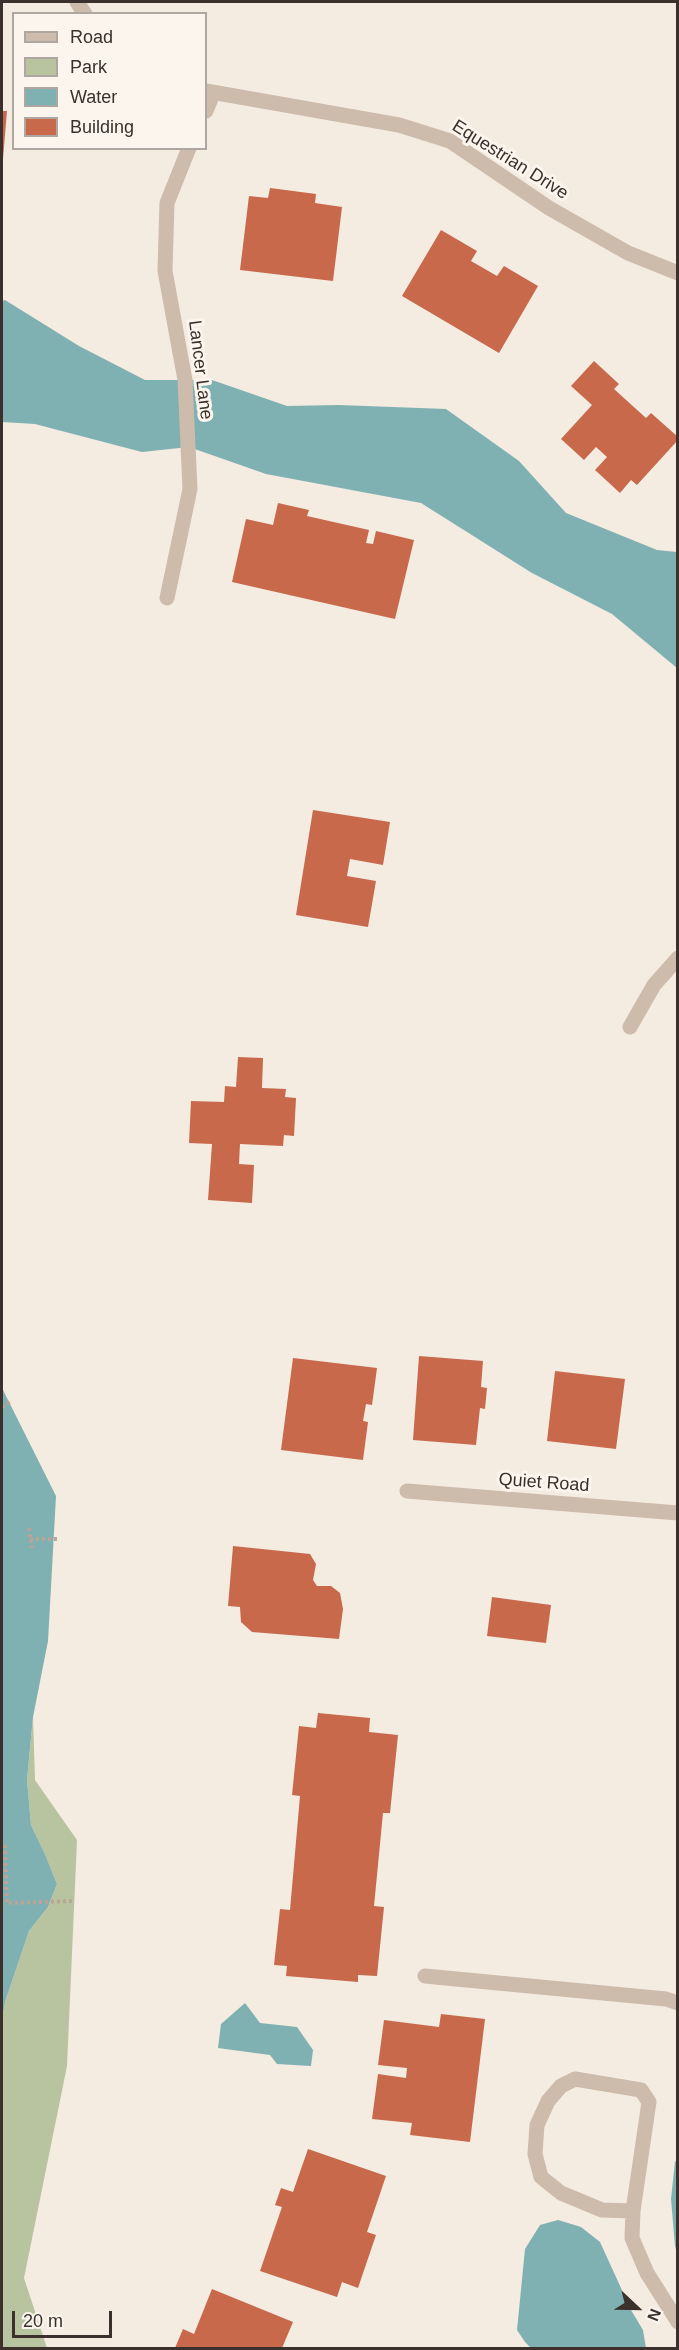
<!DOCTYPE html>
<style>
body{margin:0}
#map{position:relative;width:679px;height:2350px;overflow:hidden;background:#f4ebe1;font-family:Helvetica,sans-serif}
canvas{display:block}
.frame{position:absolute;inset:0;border:3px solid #3b302b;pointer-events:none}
.legend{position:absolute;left:12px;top:12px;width:195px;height:138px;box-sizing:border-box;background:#fbf5ee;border:2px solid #aea6a0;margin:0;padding:8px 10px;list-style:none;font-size:18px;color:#3b302b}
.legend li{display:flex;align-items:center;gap:12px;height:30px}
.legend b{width:30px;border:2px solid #aea6a0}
.north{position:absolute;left:607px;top:2278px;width:60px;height:60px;-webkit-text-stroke:4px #fbf5ee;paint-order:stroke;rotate:112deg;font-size:16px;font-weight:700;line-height:24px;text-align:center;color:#3b302b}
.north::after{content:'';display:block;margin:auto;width:21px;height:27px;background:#3b302b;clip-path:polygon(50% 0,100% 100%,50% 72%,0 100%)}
.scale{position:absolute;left:12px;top:2311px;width:100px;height:27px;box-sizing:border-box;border:3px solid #3b302b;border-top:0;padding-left:8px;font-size:18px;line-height:21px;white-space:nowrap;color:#3b302b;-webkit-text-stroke:4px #fbf5ee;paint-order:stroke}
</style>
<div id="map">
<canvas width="679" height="2350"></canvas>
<div class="frame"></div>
<ul class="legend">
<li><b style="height:8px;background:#cdbbac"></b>Road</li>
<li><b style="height:16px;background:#b8c4a0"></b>Park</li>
<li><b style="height:16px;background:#7fb0b2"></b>Water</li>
<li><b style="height:16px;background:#c8694b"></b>Building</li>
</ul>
<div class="north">N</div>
<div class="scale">20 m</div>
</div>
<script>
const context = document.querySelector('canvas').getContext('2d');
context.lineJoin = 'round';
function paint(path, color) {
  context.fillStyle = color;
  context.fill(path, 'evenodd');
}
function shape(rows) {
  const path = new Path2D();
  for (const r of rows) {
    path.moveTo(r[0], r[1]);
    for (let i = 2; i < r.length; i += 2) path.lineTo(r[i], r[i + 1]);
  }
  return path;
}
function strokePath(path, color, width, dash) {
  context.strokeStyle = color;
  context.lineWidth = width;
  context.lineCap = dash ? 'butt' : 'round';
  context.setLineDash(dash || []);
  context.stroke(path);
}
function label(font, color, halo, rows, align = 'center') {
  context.font = font + ' Helvetica,sans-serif';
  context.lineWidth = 6;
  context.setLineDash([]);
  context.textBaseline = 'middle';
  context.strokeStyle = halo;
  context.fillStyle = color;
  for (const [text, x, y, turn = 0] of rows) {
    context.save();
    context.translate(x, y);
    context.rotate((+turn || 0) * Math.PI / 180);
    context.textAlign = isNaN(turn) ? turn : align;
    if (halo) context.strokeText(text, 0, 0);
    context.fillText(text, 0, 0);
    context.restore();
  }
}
paint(shape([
 [33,1717,35,1780,77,1840,67,2066,24,2278,47,2348,2,2348,2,2020,5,2002,29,1931,48,1907,57,1884,45,1854,31,1825,27,1780]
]), '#b8c4a0');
paint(shape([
 [5,300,79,346,145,380,212,380,287,406,339,405,446,409,519,461,566,513,657,550,677,552,677,668,612,614,532,573,421,503,266,474,189,447,142,452,35,424,2,422,2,301],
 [2,1388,56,1496,48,1641,33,1717,27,1780,31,1825,45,1854,57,1884,48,1907,29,1931,5,2002,2,2020],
 [245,2003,260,2023,297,2027,313,2050,311,2066,277,2064,270,2055,218,2048,221,2024],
 [677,2159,677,2253,675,2246,671,2199,675,2162],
 [558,2220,581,2227,600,2242,631,2310,643,2330,646,2348,531,2348,525,2342,517,2330,525,2249,540,2225]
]), '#7fb0b2');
paint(shape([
 [2,111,7,111,3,159,2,159],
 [270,188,316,194,315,203,342,207,333,281,240,270,249,196,268,198],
 [441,230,477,251,471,261,497,276,504,266,538,286,499,353,402,296],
 [594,361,619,384,614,389,646,418,651,413,678,437,678,440,637,485,631,480,620,493,595,470,607,457,596,447,584,460,561,439,592,405,571,386],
 [278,503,309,510,307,516,369,530,366,543,373,544,376,531,414,540,395,619,232,582,246,519,273,525],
 [313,810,390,822,383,865,350,859,347,876,376,881,368,927,296,915],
 [238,1057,263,1058,262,1088,286,1089,285,1097,296,1098,294,1136,284,1135,283,1146,240,1144,239,1164,254,1165,252,1203,208,1200,212,1144,189,1143,191,1101,224,1102,225,1086,236,1087],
 [419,1356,483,1361,481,1387,487,1388,485,1409,480,1408,476,1445,413,1440],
 [293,1358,377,1368,372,1405,366,1404,363,1421,368,1422,363,1460,281,1450],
 [555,1371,625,1379,616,1449,547,1441],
 [233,1546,310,1554,316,1564,313,1580,317,1586,331,1586,340,1593,343,1609,339,1639,252,1632,241,1622,240,1607,228,1606],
 [492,1597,551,1605,546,1643,487,1636],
 [318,1713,370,1718,369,1732,398,1735,390,1813,383,1813,374,1906,384,1907,377,1976,358,1975,358,1982,286,1976,287,1966,274,1965,280,1909,290,1910,300,1796,292,1795,299,1726,316,1728],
 [441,2014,485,2019,470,2142,410,2135,412,2123,372,2119,378,2074,406,2078,407,2068,378,2065,384,2020,439,2027],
 [308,2149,386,2176,367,2232,376,2235,358,2288,342,2282,337,2297,260,2271,282,2207,275,2205,281,2188,293,2192],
 [212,2289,293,2322,282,2348,175,2348,183,2329,194,2334]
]), '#c8694b');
strokePath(shape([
 [2,1407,10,1402],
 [29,1528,32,1548],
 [30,1539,58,1539],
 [5,1845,7,1903,74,1901]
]), '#b9a596', 4, [3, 3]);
strokePath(shape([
 [425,1976,666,1999,678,2003],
 [633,2211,602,2210,561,2193,541,2177,535,2154,537,2125,548,2101,561,2086,575,2079,641,2090,649,2102,633,2211,632,2238,647,2273,678,2322]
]), '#cdbbac', 15);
strokePath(shape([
 [77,2,85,14],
 [206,91,399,125,450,141,549,208,628,253,678,273],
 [206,111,213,94],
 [167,598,190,489,185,380,165,271,167,203,189,148],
 [630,1027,654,985,678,958],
 [407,1491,678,1513]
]), '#cdbbac', 15);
label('18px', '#3b302b', '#fbf5ee', [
 ["Equestrian Drive",510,160,32],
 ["Lancer Lane",200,370,83],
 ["Quiet Road",544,1483,4]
]);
</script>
